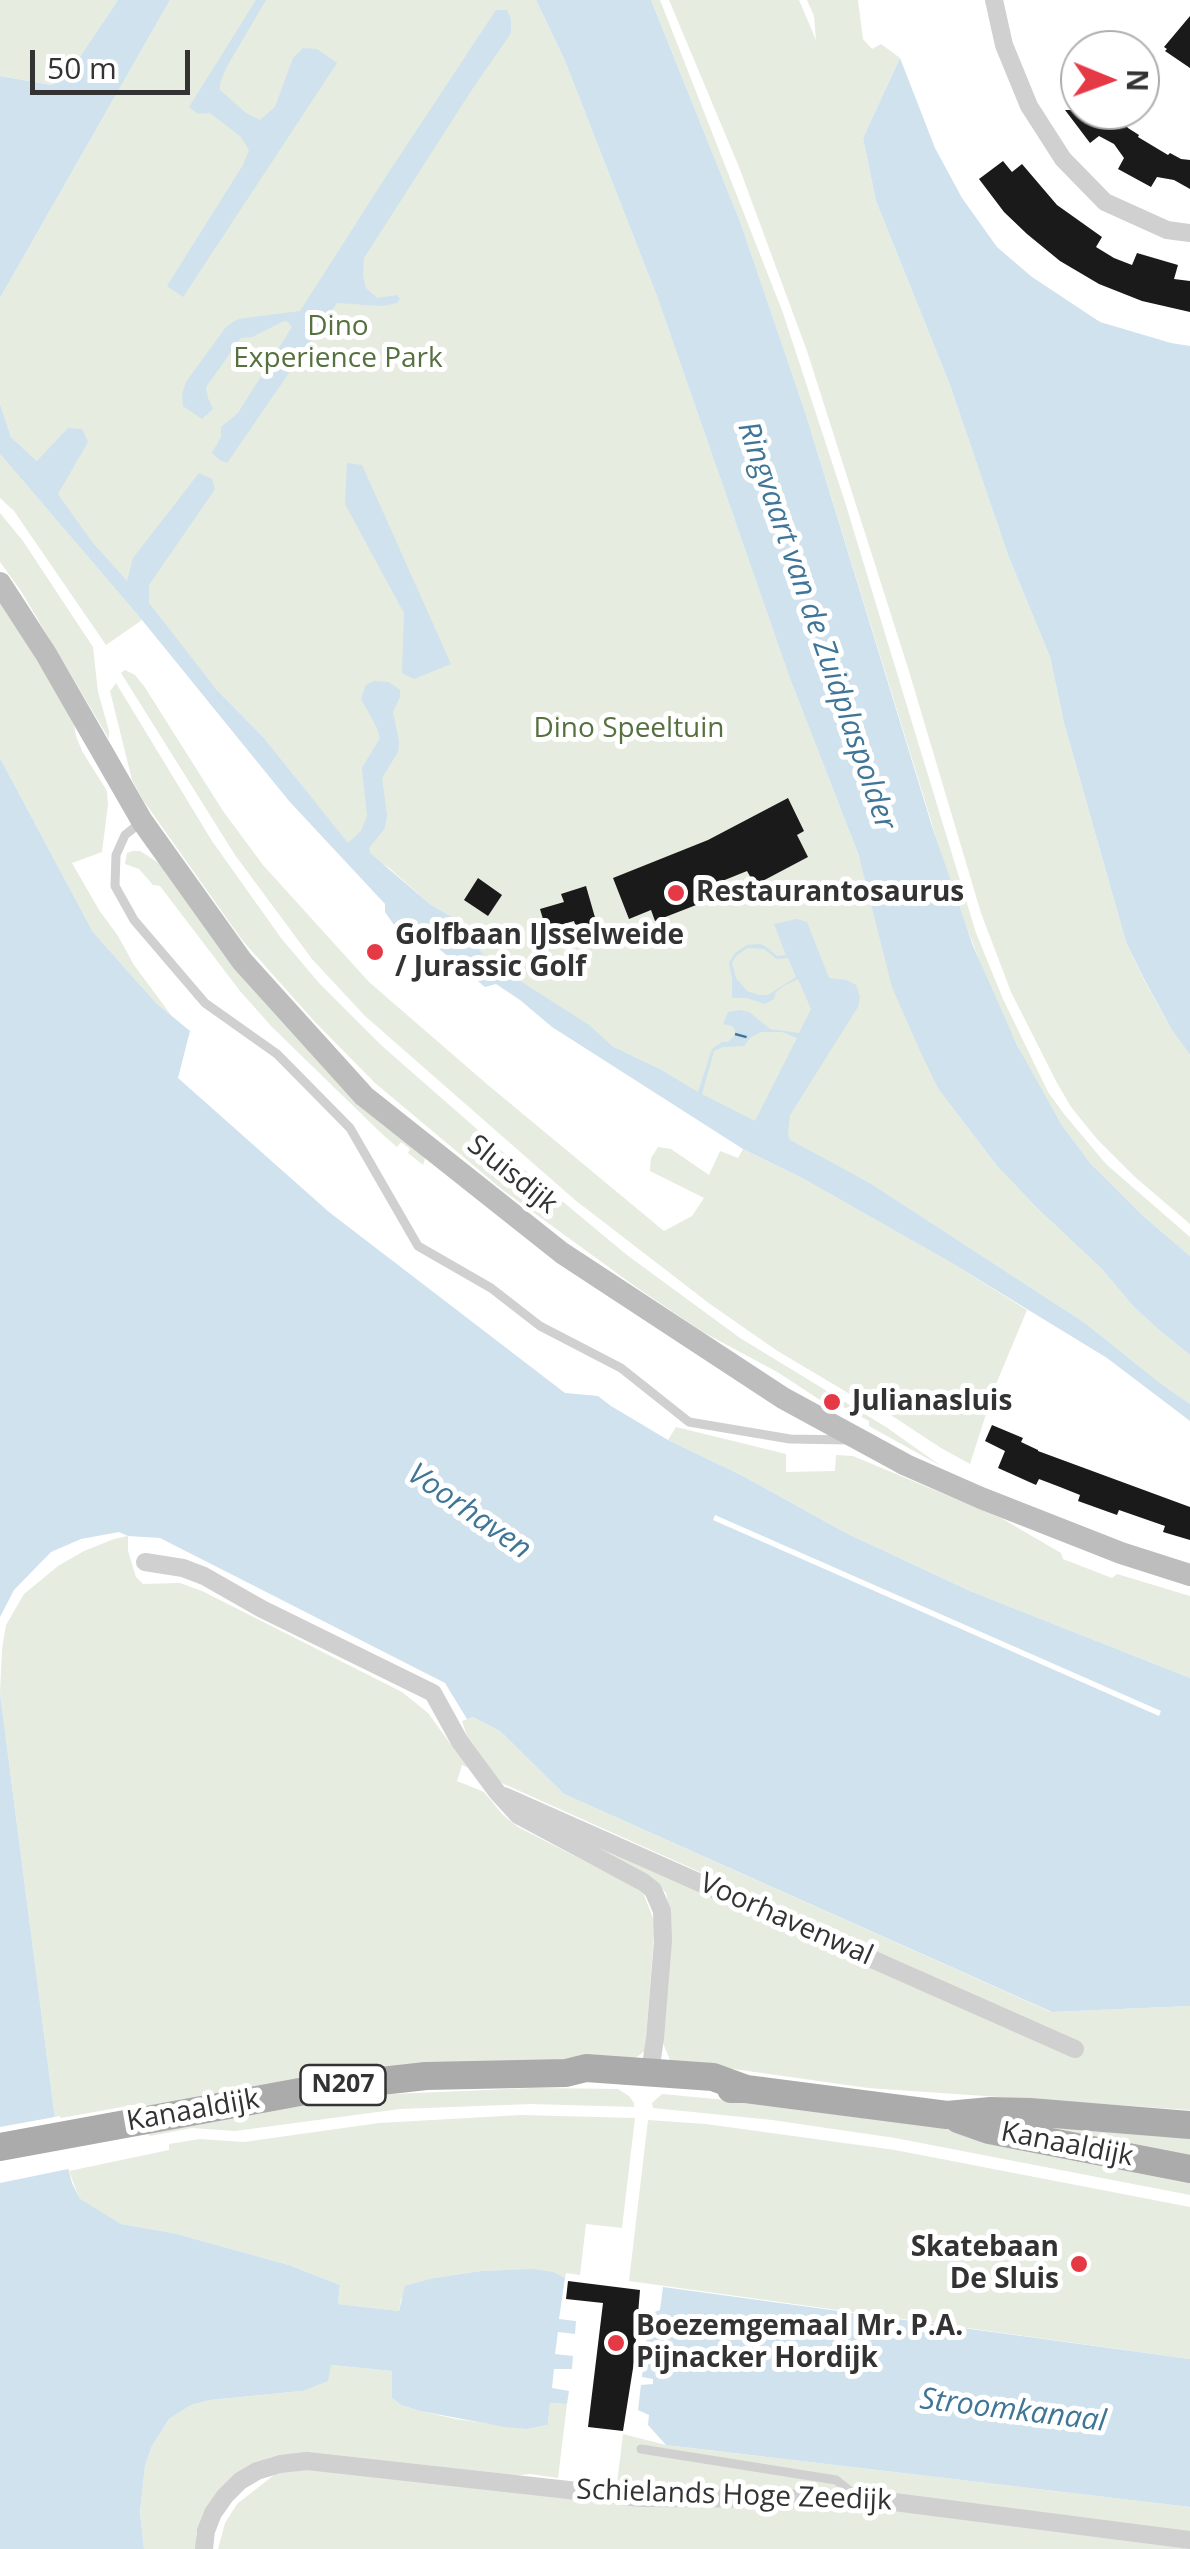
<!DOCTYPE html>
<style>
body{margin:0}
#map{position:relative;width:1190px;height:2549px;overflow:hidden;background:#fff;font-family:"Open Sans",sans-serif}
canvas{display:block}
.north{position:absolute;left:1060px;top:30px;width:100px;height:100px;box-sizing:border-box;background:#fff;border:2px solid #adadad;border-radius:50%;rotate:91deg;font-size:28px;font-weight:700;line-height:40px;text-align:center;color:#333}
.north::after{content:'';display:block;margin:auto;width:35px;height:45px;background:#e63946;clip-path:polygon(50% 0,100% 100%,50% 72%,0 100%)}
.scale{position:absolute;left:30px;top:50px;width:160px;height:45px;box-sizing:border-box;border:5px solid #333;border-top:0;padding-left:12px;font-size:30px;line-height:35px;white-space:nowrap;color:#333;-webkit-text-stroke:8px #fff;paint-order:stroke}
</style>
<div id="map">
<canvas width="1190" height="2549"></canvas>
<div class="north">N</div>
<div class="scale">50 m</div>
</div>
<script>
const context = document.querySelector('canvas').getContext('2d');
context.lineJoin = 'round';
function paint(path, color) {
  context.fillStyle = color;
  context.fill(path, 'evenodd');
}
function shape(rows) {
  const path = new Path2D();
  for (const r of rows) {
    path.moveTo(r[0], r[1]);
    for (let i = 2; i < r.length; i += 2) path.lineTo(r[i], r[i + 1]);
  }
  return path;
}
function strokePath(path, color, width, dash) {
  context.strokeStyle = color;
  context.lineWidth = width;
  context.lineCap = dash ? 'butt' : 'round';
  context.setLineDash(dash || []);
  context.stroke(path);
}
function label(font, color, halo, rows, align = 'center') {
  context.font = font + ' "Open Sans",sans-serif';
  context.lineWidth = 10;
  context.setLineDash([]);
  context.textBaseline = 'middle';
  context.strokeStyle = halo;
  context.fillStyle = color;
  for (const [text, x, y, turn = 0] of rows) {
    context.save();
    context.translate(x, y);
    context.rotate((+turn || 0) * Math.PI / 180);
    context.textAlign = isNaN(turn) ? turn : align;
    if (halo) context.strokeText(text, 0, 0);
    context.fillText(text, 0, 0);
    context.restore();
  }
}
paint(shape([
 [0,0,118,0,67,76,52,85,0,76],
 [170,0,536,0,565,61,658,299,789,676,859,856,939,1090,998,1167,1038,1209,1102,1269,1133,1306,1159,1330,1190,1355,1190,1404,1160,1383,1085,1323,870,1183,699,1093,662,1070,612,1046,489,961,452,917,430,904,388,867,348,844,264,738,216,689,94,544,58,494,37,461,11,437,0,404,0,298],
 [651,0,660,0,783,313,845,502,976,933,1003,999,1048,1092,1064,1114,1106,1164,1190,1237,1190,1256,1142,1215,1091,1164,1061,1124,1038,1087,993,996,953,892,806,415,741,224],
 [669,0,799,0,816,40,814,16,807,0,858,0,863,39,872,49,881,44,900,58,863,138,876,201,950,385,1008,555,1050,657,1064,723,1126,942,1144,980,1172,1030,1190,1055,1190,1224,1135,1177,1097,1139,1071,1107,1057,1083,1011,992,981,913,908,668,807,351,739,167],
 [0,454,142,620,106,645,14,511,0,498],
 [0,513,23,541,93,647,98,692,109,731,109,739,21,591,0,562],
 [0,599,73,720,76,736,82,751,107,791,108,805,102,852,72,863,99,910,118,936,134,965,171,1015,156,1003,93,932,0,758],
 [125,670,135,675,144,686,223,811,263,865,369,982,488,1085,664,1231,692,1216,704,1198,650,1171,651,1158,658,1147,671,1149,709,1175,720,1151,738,1158,743,1149,804,1179,950,1262,1027,1310,994,1389,970,1464,941,1448,868,1400,864,1402,848,1393,776,1350,710,1304,575,1200,365,1016,312,959,235,855,121,673],
 [116,683,212,841,281,938,319,983,381,1045,503,1152,627,1255,740,1338,886,1427,941,1466,869,1426,869,1421,825,1397,820,1400,779,1373,703,1332,636,1287,504,1191,375,1083,315,1022,242,940,143,800,132,780,110,691],
 [133,851,140,851,157,862,418,1150,425,1159,423,1165,408,1153,410,1149,401,1142,397,1147,382,1134,272,1027,240,991,160,886,153,885,139,869,125,864,127,853],
 [676,1427,786,1454,786,1472,835,1471,836,1455,853,1456,1001,1518,1061,1553,1063,1559,1112,1578,1117,1574,1190,1596,1190,1678,970,1591,846,1533,741,1475,668,1440],
 [128,1536,128,1551,136,1577,143,1584,180,1583,202,1591,402,1692,428,1713,468,1768,462,1765,457,1781,484,1792,503,1815,518,1827,635,1887,644,1895,655,1923,645,2051,634,2059,146,2107,139,2104,55,2119,0,1693,2,1649,6,1625,24,1594,58,1566,84,1551,114,1539],
 [473,1717,500,1731,564,1794,1051,2012,1190,2006,1190,2110,868,2088,670,2060,663,2043,671,1921,666,1893,656,1882,527,1812,1076,2058,1083,2044,495,1780,469,1742,462,1721],
 [533,2088,618,2089,629,2096,634,2103,634,2107,531,2104,400,2109,235,2131,192,2128,150,2136,148,2134,298,2105,393,2094],
 [662,2094,812,2108,942,2127,1190,2182,1190,2195,895,2138,772,2120,653,2108,652,2103],
 [521,2115,635,2118,622,2228,586,2224,580,2275,566,2273,565,2278,554,2272,515,2270,481,2271,434,2278,401,2299,399,2311,338,2304,340,2285,289,2265,173,2233,121,2224,80,2200,69,2171,169,2150,169,2144,200,2139,244,2142,379,2123],
 [648,2120,706,2124,895,2150,1190,2207,1190,2359,629,2281],
 [1024,2122,1190,2137,1190,2157,1024,2127],
 [331,2365,392,2371,392,2398,401,2405,420,2411,456,2419,527,2429,548,2425,550,2403,567,2404,558,2478,530,2474,512,2476,311,2454,271,2457,243,2470,205,2512,196,2534,197,2549,144,2549,140,2512,145,2466,152,2446,169,2419,191,2405,210,2400,302,2391],
 [623,2434,666,2445,1190,2507,1190,2533,877,2491,640,2490,617,2483],
 [294,2469,319,2469,871,2506,1190,2549,218,2549,225,2523,237,2504,274,2475]
]), '#e6ecdf');
paint(shape([
 [118,0,170,0,0,298,0,76,52,85,67,76],
 [256,0,266,0,226,68,220,84,220,90,246,113,260,120,275,107,293,58,303,48,317,49,337,63,183,297,167,286,243,165,249,150,241,137,210,113,198,114,189,107],
 [536,0,651,0,741,224,806,415,931,823,973,946,1017,1045,1061,1124,1091,1164,1142,1215,1190,1256,1190,1355,1159,1330,1133,1306,1102,1269,1038,1209,998,1167,939,1090,921,1053,892,987,859,856,789,676,658,299,565,61],
 [496,10,507,10,511,19,511,33,471,91,364,258,363,276,366,288,377,298,397,295,400,299,397,303,382,306,337,303,227,463,220,460,212,453,221,437,221,427,238,413,292,327,288,322,284,321,252,337,241,338,206,387,208,398,213,409,202,419,183,406,182,394,186,382,226,327,238,319,300,311,387,175],
 [900,58,935,148,962,198,997,247,1032,277,1100,322,1171,343,1190,346,1190,1055,1172,1030,1144,979,1126,942,1064,723,1050,657,1008,555,950,385,876,201,863,138],
 [0,404,11,437,37,461,68,428,82,429,88,442,58,494,94,544,127,581,133,558,199,473,212,479,215,489,149,585,149,603,216,689,264,738,348,843,361,831,367,816,362,768,380,738,377,728,361,699,366,685,374,681,389,682,400,690,400,697,393,712,399,741,398,752,382,778,387,815,385,828,369,848,370,853,430,904,452,917,489,961,589,1025,612,1046,662,1070,698,1092,712,1049,722,1042,728,1042,735,1035,735,1030,732,1026,723,1024,728,1012,740,1010,749,1012,770,1029,799,1033,811,1009,798,979,784,986,776,992,774,999,765,1004,747,998,732,998,732,978,729,963,735,953,747,945,760,944,765,946,777,956,786,955,774,924,797,919,807,922,829,978,846,980,856,985,860,997,858,1007,790,1115,788,1134,790,1140,870,1183,1085,1323,1160,1383,1190,1404,1190,1421,1107,1358,950,1262,804,1179,743,1149,552,1027,520,1000,496,984,485,987,404,920,394,925,385,912,385,904,289,801,142,620,0,454],
 [748,948,764,949,777,959,788,958,796,977,768,995,759,995,747,991,736,978,732,963,737,955],
 [761,1032,782,1032,797,1038,755,1121,702,1094,714,1051,723,1047,744,1046,751,1037],
 [347,463,362,465,451,664,414,679,402,673,404,613,345,504],
 [0,758,93,932,156,1003,190,1031,178,1078,329,1212,565,1393,598,1396,611,1406,668,1440,741,1475,846,1533,970,1591,1190,1678,1190,2006,1052,2012,564,1794,500,1731,473,1717,467,1719,445,1683,160,1538,128,1536,119,1532,81,1539,51,1552,14,1590,0,1617],
 [0,1693,55,2119,72,2183,80,2199,121,2224,173,2233,289,2265,340,2285,338,2304,399,2311,405,2286,434,2278,481,2271,532,2269,554,2272,565,2278,559,2319,576,2321,575,2334,558,2332,555,2354,573,2356,572,2369,554,2369,552,2388,569,2391,567,2404,550,2403,548,2425,527,2429,505,2427,420,2411,401,2405,392,2398,392,2371,331,2365,328,2381,302,2391,210,2400,191,2405,169,2419,152,2446,145,2466,140,2512,144,2549,0,2549],
 [663,2287,1190,2359,1190,2507,666,2445,648,2425,649,2415,638,2410,641,2385,653,2384,653,2379,642,2377,645,2349,657,2348,657,2344,646,2342,649,2314,660,2310]
]), '#cfe2ee');
paint(shape([
 [715,1515,1161,1711,1159,1716,713,1520],
 [60,2116,73,2168,0,2183,0,2127]
]), '#fff');
strokePath(shape([
 [735,1034,750,1038]
]), '#3f7597', 2.5, [12, 10]);
paint(shape([
 [1190,16,1190,68,1165,51,1167,49,1164,47],
 [1065,110,1114,110,1128,128,1139,135,1138,137,1168,155,1170,153,1181,159,1190,160,1190,189,1174,180,1157,177,1151,187,1118,169,1124,158,1114,144,1099,136,1090,143],
 [1003,161,1012,172,1022,164,1057,205,1102,237,1096,247,1114,258,1132,265,1137,253,1178,265,1174,279,1190,281,1190,312,1142,301,1099,284,1060,261,1027,234,1004,212,979,179],
 [788,798,804,831,797,835,808,857,755,885,747,871,705,888,709,900,655,921,651,910,629,919,613,878,708,840],
 [478,878,502,895,488,916,464,900],
 [586,886,598,928,578,933,574,921,546,929,540,909,564,902,561,894],
 [992,1425,1023,1438,1021,1442,1038,1450,1038,1451,1190,1507,1190,1540,1163,1532,1165,1526,1119,1510,1117,1515,1078,1501,1080,1495,1060,1487,1039,1479,1036,1485,998,1468,1005,1451,985,1441],
 [568,2281,640,2290,634,2362,623,2431,588,2427,603,2303,566,2299]
]), '#1a1a1a');
strokePath(shape([
 [140,823,125,835,116,855,115,886,134,920,205,1003,277,1054,350,1128,418,1246,491,1288,540,1326,621,1368,689,1422,790,1439,848,1440],
 [641,2449,836,2480,855,2495]
]), '#d0d0d0', 9);
strokePath(shape([
 [994,0,1004,45,1029,106,1063,159,1105,202,1167,230,1190,233],
 [145,1562,183,1568,204,1576,262,1609,433,1693,460,1742,497,1792,518,1815,643,1882,653,1890,662,1911,663,1941,655,2038,650,2073],
 [504,1796,1075,2049],
 [204,2549,206,2531,213,2513,225,2496,240,2481,257,2471,280,2464,307,2461,641,2498,871,2499,1190,2540]
]), '#d0d0d0', 18);
strokePath(shape([
 [0,583,46,654,142,821,242,961,364,1096,562,1253,783,1398,906,1465,981,1498,1121,1553,1190,1575]
]), '#bdbdbd', 22);
strokePath(shape([
 [731,2089,746,2089,947,2115,991,2111,1030,2112,1190,2125],
 [958,2119,989,2130,1190,2169],
 [0,2147,327,2087,426,2076,566,2073,586,2068,713,2077,746,2089]
]), '#ababab', 28);
for (const [x, y, r, color] of [
 [676,893,10,"#e63946"],
 [375,952,10,"#e63946"],
 [832,1402,10,"#e63946"],
 [1079,2264,10,"#e63946"],
 [616,2343,10,"#e63946"]
]) {
  const dot = new Path2D();
  dot.arc(x, y, r, 0, 2 * Math.PI);
  context.fillStyle = color;
  context.fill(dot);
  strokePath(dot, '#fff', 4);
}
for (const [x, y, w] of [
 [343,2085,85]
]) {
  const box = new Path2D();
  box.roundRect(x - w / 2, y - 20, w, 40, 8);
  context.fillStyle = '#fff';
  context.fill(box);
  strokePath(box, '#333', 2.5);
}
label('bold 25px', '#333', null, [
 ["N207",343,2085]
]);
label('28px', '#56703f', '#fff', [
 ["Dino",338,327],
 ["Experience Park",338,359],
 ["Dino Speeltuin",629,729]
]);
label('bold 28px', '#333', '#fff', [
 ["Restaurantosaurus",696,893],
 ["Golfbaan IJsselweide",395,936],
 ["/ Jurassic Golf",395,968],
 ["Julianasluis",852,1402],
 ["Skatebaan",1059,2248,"right"],
 ["De Sluis",1059,2280,"right"],
 ["Boezemgemaal Mr. P.A.",636,2327],
 ["Pijnacker Hordijk",636,2359]
], 'left');
label('28px', '#333', '#fff', [
 ["Sluisdijk",512,1175,39],
 ["Voorhavenwal",786,1920,24],
 ["Kanaaldijk",193,2111,-10],
 ["Kanaaldijk",1067,2145,11],
 ["Schielands Hoge Zeedijk",734,2496,2]
]);
label('italic 30px', '#3f7597', '#fff', [
 ["Ringvaart van de Zuidplaspolder",816,626,71],
 ["Voorhaven",469,1512,35],
 ["Stroomkanaal",1013,2411,7]
]);
</script>
